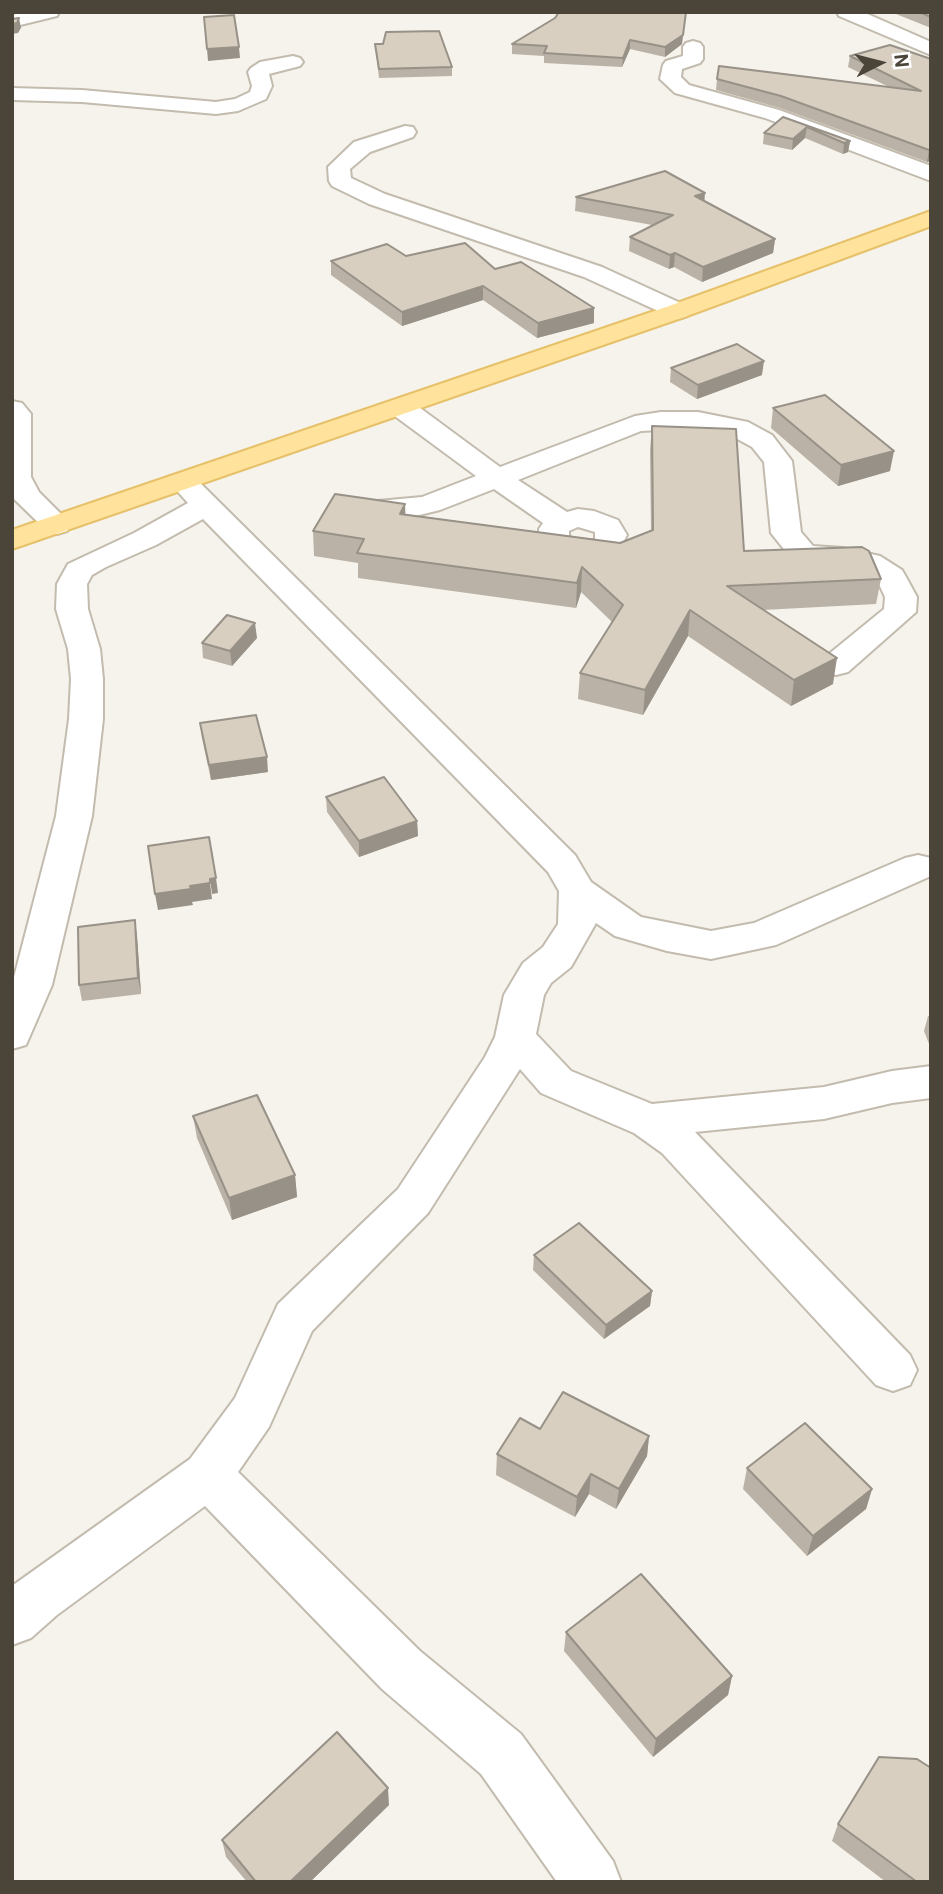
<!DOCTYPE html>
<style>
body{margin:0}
#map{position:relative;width:943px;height:1894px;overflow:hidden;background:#f6f3ec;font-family:Roboto,sans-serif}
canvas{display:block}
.frame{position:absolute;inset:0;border:14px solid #4b4439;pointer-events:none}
.north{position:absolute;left:845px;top:28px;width:70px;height:70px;-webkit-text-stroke:5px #fff;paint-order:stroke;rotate:84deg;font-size:19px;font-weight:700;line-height:28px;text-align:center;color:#4b4439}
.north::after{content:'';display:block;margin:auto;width:24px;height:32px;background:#4b4439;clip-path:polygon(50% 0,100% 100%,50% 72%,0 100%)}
</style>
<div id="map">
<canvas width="943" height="1894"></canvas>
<div class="frame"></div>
<div class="north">N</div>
</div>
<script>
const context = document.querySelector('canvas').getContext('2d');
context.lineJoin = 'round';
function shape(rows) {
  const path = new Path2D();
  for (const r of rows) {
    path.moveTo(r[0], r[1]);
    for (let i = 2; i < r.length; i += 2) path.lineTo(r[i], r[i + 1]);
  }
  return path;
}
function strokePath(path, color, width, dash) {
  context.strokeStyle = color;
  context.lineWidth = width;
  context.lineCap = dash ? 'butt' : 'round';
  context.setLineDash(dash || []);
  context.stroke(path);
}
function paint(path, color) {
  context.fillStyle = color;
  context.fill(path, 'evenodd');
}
const minor = shape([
 [25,12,59,12,57,16,12,27,12,15,25,12],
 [837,12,863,12,931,42,931,55,839,16,837,12],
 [693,41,700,43,703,47,703,59,700,63,682,69,681,77,689,85,779,110,931,166,931,181,765,118,675,93,660,79,663,65,666,61,683,56,683,47,686,43,693,41],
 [293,56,300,58,303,62,300,66,269,74,272,86,266,99,238,111,216,114,82,102,12,100,12,88,82,90,216,102,235,99,250,92,252,86,248,72,251,68,260,62,293,56],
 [405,126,413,127,416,132,413,137,370,152,350,169,351,178,385,194,602,267,687,306,691,311,687,316,678,319,669,316,584,277,369,204,332,186,329,181,328,167,354,142,405,126],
 [402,400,412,402,500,467,635,416,661,412,698,412,748,422,772,435,792,461,801,532,813,546,843,548,880,556,902,570,906,577,917,597,916,612,848,672,836,675,824,672,820,665,824,658,884,609,885,597,878,582,859,569,819,566,791,558,771,533,764,462,752,447,730,435,698,428,641,431,518,480,567,512,578,509,594,511,618,520,627,535,619,550,607,556,579,560,552,553,539,539,539,529,543,523,494,489,440,510,407,518,367,514,362,508,367,502,422,497,476,476,392,414,388,408,392,402,402,400],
 [578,527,595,532,595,539,590,541,574,541,569,536,569,531,578,527],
 [12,401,22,403,31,414,31,477,39,492,72,525,67,531,57,534,47,531,12,497,12,401],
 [184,474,194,477,575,855,591,882,641,917,711,931,754,923,905,858,918,855,931,858,931,876,776,945,711,959,667,951,615,936,596,923,571,967,551,983,544,995,536,1034,571,1071,652,1104,824,1087,892,1071,931,1066,931,1098,892,1103,824,1119,695,1132,910,1355,917,1370,910,1385,893,1391,876,1385,662,1153,634,1133,541,1093,520,1069,428,1213,312,1331,269,1427,238,1472,420,1651,521,1734,613,1861,621,1882,557,1882,481,1774,382,1689,205,1506,57,1615,31,1638,12,1645,12,1586,190,1459,235,1398,278,1304,398,1189,485,1057,495,1037,504,995,523,963,543,947,558,924,559,891,548,872,203,519,156,545,106,567,92,575,87,584,88,609,100,649,103,679,103,719,92,816,52,985,26,1045,12,1049,12,985,56,816,69,719,71,679,68,649,56,609,57,584,68,564,134,533,188,503,170,483,174,477,184,474]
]);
const major = shape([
 [931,211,931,226,687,316,12,549,12,530,669,306,931,211]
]);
strokePath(minor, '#c2bbae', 4);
strokePath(major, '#e6c16a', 4);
paint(minor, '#fff');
paint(major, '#ffe39c');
paint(shape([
 [891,12,931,12,931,28],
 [555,18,682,44,665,57,630,49,622,67,544,63,544,56,512,54,512,44],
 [375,44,383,44,452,67,452,76,379,78],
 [850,56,931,59,931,161,927,162,780,108,716,90,717,79,889,87,848,67],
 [783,117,850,141,848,152,843,154,805,138,792,150,763,144,764,133],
 [576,197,705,201,775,239,773,253,702,282,674,267,669,269,629,251,630,237,652,225,575,211],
 [406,256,495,269,594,323,537,338,483,300,402,326,331,275,331,261],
 [671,368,762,375,697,399,670,382],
 [773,408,890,471,838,486,771,428],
 [652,426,744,551,881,579,876,604,763,610,833,684,791,706,688,636,643,715,578,699,580,673,612,622,581,592,576,608,358,578,358,563,314,556,313,531,405,504,405,514,620,543,651,531,650,450],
 [257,638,232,666,203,658,202,643],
 [200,723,268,772,211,780,202,738],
 [326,797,417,821,418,836,359,857,327,812],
 [137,936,141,994,82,1001,79,985],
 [928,1016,931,1016,931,1049,924,1031],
 [193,1116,295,1175,297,1197,232,1220,197,1138],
 [534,1255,652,1291,650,1306,604,1339,533,1270],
 [540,1429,649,1436,647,1456,616,1509,589,1494,575,1517,496,1475,497,1454],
 [747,1468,872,1489,866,1509,807,1556,743,1489],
 [566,1632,732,1676,728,1695,653,1757,564,1651],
 [389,1805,310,1882,247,1882,226,1857,222,1840],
 [838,1824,931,1882,886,1882,832,1841]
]), '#bab2a6');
paint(shape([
 [686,12,682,44,665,57,665,47],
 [19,18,21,28,18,33,12,34,12,24],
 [630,40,630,49,622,67,623,58],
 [239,47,240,58,208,61,207,49],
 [807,127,805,138,792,150,793,139],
 [850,141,848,152,843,154,844,143],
 [929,150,931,150,931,161,927,162],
 [705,193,704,207,695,196],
 [775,239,773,253,702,282,703,267],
 [675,253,674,267,669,269,670,255],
 [483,286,483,300,402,326,402,312],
 [594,308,594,323,537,338,538,323],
 [764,361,762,375,697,399,698,385],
 [894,451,890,471,838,486,841,465],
 [405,504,406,529,400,514],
 [582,567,581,592,576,608,577,583],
 [690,610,688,636,643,715,645,690],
 [255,623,257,638,232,666,230,651],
 [837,658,833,684,791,706,794,680],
 [267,757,268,772,211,780,209,765],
 [417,821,418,836,359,857,359,841],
 [216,878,218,893,212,894,210,879],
 [210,883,212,899,192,902,193,905,158,910,155,894,190,886],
 [135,920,137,936,141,994,138,978],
 [295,1175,297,1197,232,1220,229,1198],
 [652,1291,650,1306,604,1339,606,1325],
 [649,1436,647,1456,616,1509,619,1489],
 [591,1474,589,1494,575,1517,577,1497],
 [872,1489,866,1509,807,1556,813,1536],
 [732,1676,728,1695,653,1757,656,1739],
 [388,1788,389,1805,310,1882,290,1882]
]), '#979187');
const building = shape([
 [559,12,686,12,683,35,665,47,630,40,623,58,544,53,547,46,512,44,555,18,559,12],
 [919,12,931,12,931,17,919,12],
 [234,15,239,47,207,49,204,17,234,15],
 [19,18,17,23,12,24,12,19,19,18],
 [439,31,452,67,379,69,375,44,383,44,386,32,439,31],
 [890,45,931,59,931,150,929,150,781,96,717,79,719,66,921,91,850,56,890,45],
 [783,117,850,141,844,143,807,127,793,139,764,133,783,117],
 [665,171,705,193,695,196,775,239,703,267,675,253,670,255,630,237,673,215,576,197,665,171],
 [465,243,495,269,521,262,594,308,538,323,483,286,402,312,331,261,387,244,406,256,465,243],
 [737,344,764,361,698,385,671,368,737,344],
 [825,395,894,451,841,465,773,408,825,395],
 [652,426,736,429,744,551,862,547,869,551,881,579,727,586,837,658,794,680,690,610,645,690,580,673,623,605,582,567,577,583,357,553,364,539,313,531,335,494,405,504,400,514,620,543,653,530,652,426],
 [227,615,255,623,230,651,202,643,227,615],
 [256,715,267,757,209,765,200,723,256,715],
 [384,777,417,821,359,841,326,797,384,777],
 [209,837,216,878,210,879,210,883,190,886,191,889,155,894,148,846,209,837],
 [135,920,138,978,79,985,78,927,135,920],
 [257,1095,295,1175,229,1198,193,1116,257,1095],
 [579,1223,652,1291,606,1325,534,1255,579,1223],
 [563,1392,649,1436,619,1489,591,1474,577,1497,497,1454,520,1418,540,1429,563,1392],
 [805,1423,872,1489,813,1536,747,1468,805,1423],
 [641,1574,732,1676,656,1739,566,1632,641,1574],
 [337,1732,388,1788,290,1882,256,1882,222,1840,337,1732],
 [879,1757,917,1759,931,1768,931,1882,917,1882,838,1824,879,1757]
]);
paint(building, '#d8cfc1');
strokePath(building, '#979187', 2);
</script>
